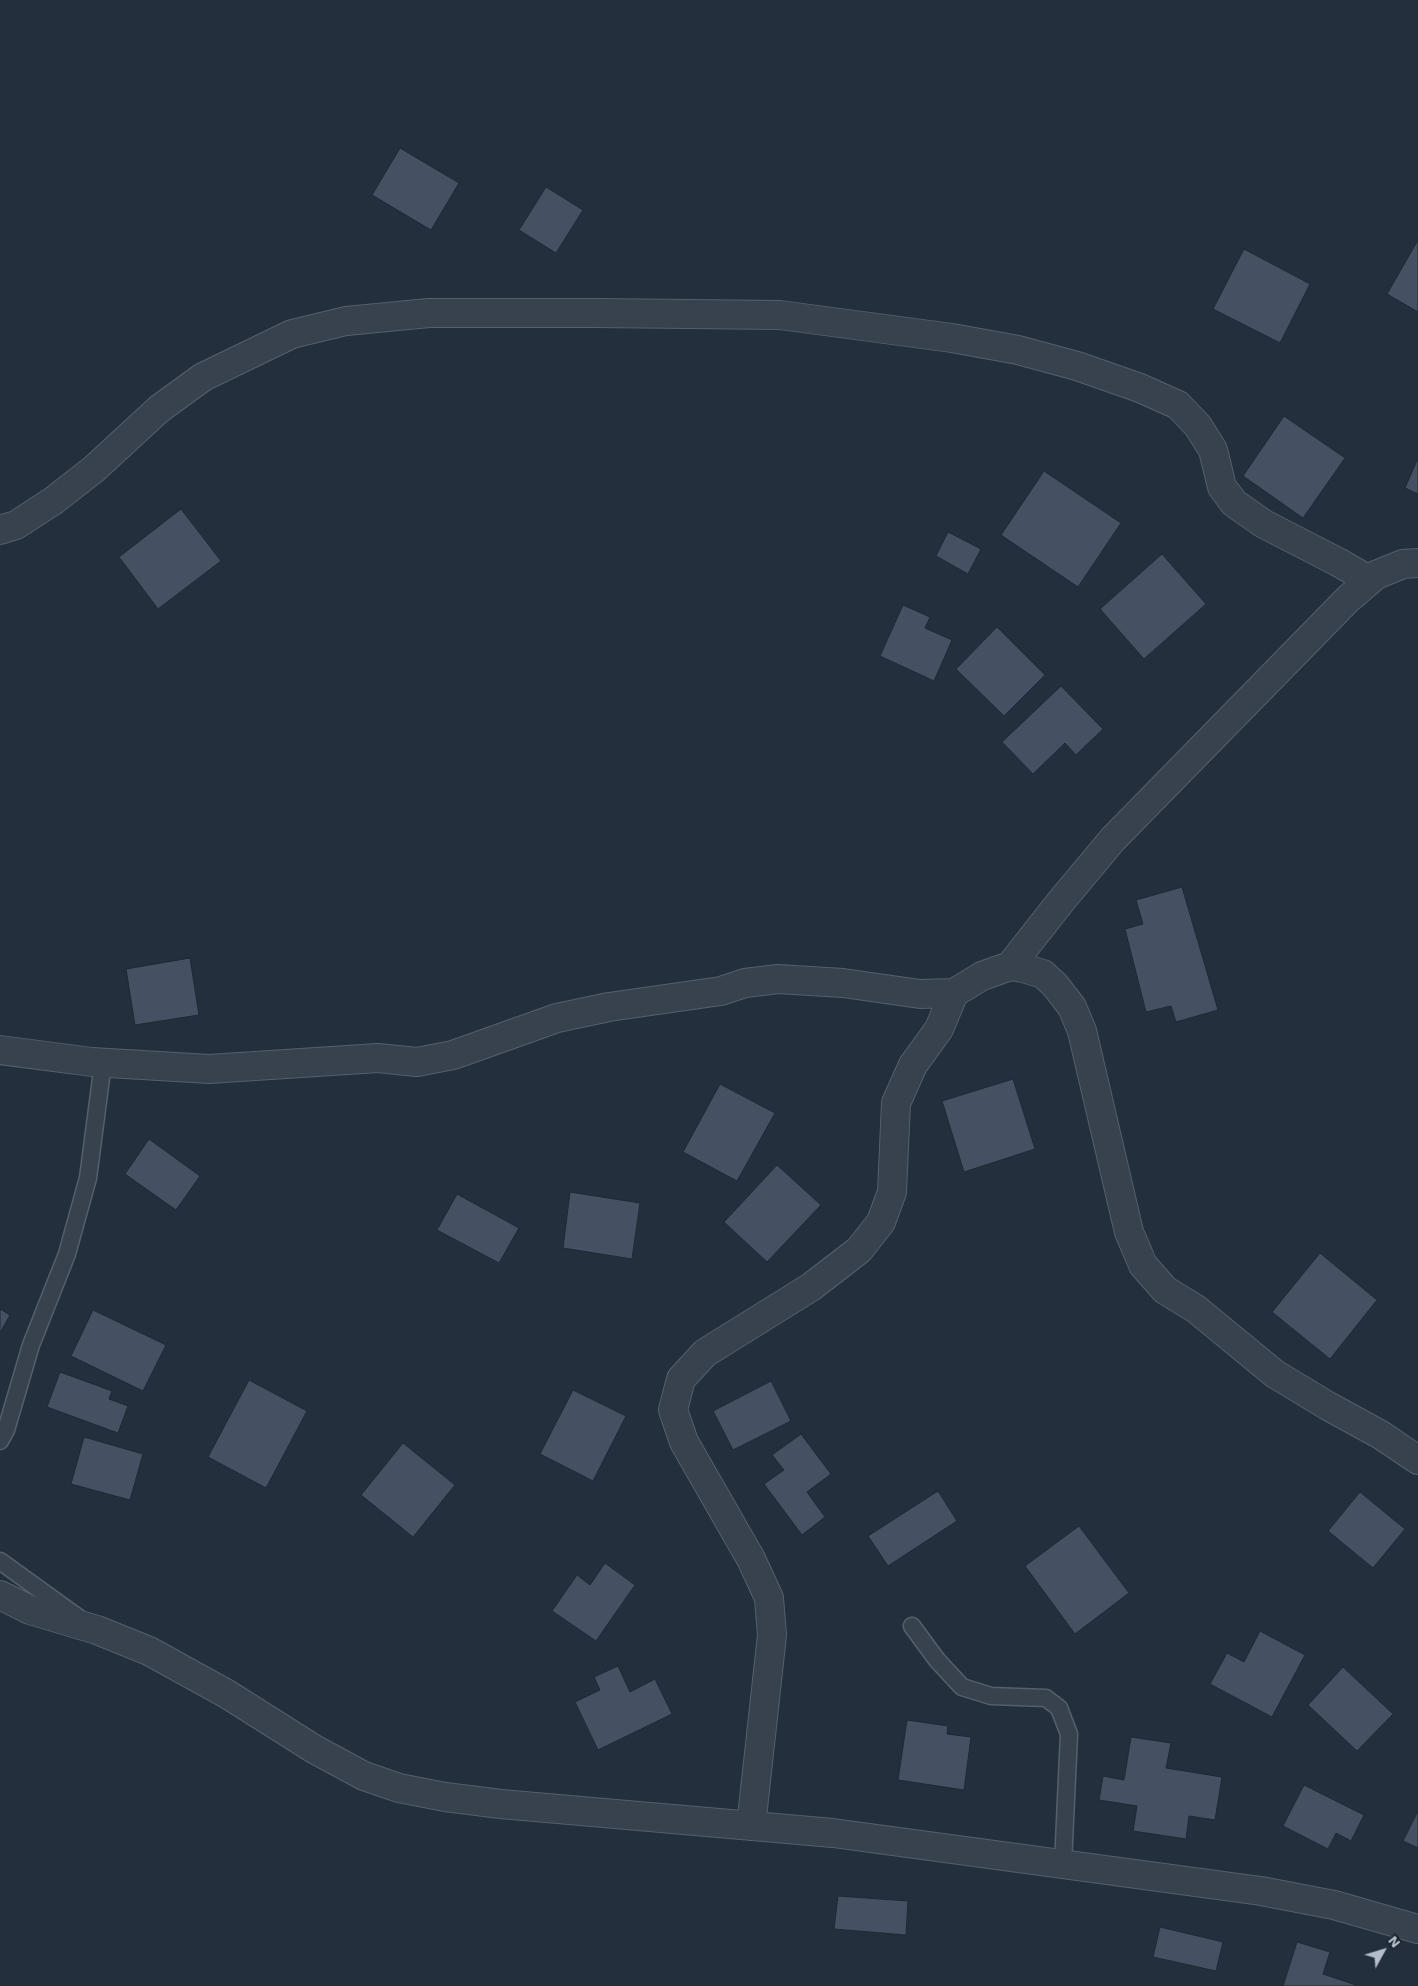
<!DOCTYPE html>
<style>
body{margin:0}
#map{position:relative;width:1418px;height:1986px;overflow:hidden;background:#242f3e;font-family:"Work Sans",sans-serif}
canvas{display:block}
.north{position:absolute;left:1358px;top:1926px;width:50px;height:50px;-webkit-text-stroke:4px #1d2633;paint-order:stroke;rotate:51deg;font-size:14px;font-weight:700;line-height:20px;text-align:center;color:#b4bcc9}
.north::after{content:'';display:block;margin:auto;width:18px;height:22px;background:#b4bcc9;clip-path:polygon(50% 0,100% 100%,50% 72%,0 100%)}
</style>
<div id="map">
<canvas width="1418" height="1986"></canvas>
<div class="north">N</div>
</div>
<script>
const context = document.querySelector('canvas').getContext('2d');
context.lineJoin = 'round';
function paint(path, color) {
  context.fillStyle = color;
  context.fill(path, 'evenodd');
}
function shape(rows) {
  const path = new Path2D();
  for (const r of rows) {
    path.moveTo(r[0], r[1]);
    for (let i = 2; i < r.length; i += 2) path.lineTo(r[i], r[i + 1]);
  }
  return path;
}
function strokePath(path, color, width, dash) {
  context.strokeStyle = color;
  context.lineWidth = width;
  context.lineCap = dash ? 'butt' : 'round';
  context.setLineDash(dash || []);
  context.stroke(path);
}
const building = shape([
 [400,148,459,183,431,230,372,195,400,148],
 [546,187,583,210,556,253,519,230,546,187],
 [1418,240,1418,312,1387,294,1418,240],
 [1244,249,1310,284,1280,343,1213,309,1244,249],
 [1284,416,1345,458,1303,518,1243,476,1284,416],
 [1418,458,1418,494,1405,488,1418,458],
 [1044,471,1121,523,1078,587,1001,535,1044,471],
 [181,509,221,561,158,609,119,557,181,509],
 [948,532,981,549,968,574,936,556,948,532],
 [1162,554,1206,604,1144,659,1100,609,1162,554],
 [903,605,930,617,925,628,952,640,934,681,880,656,903,605],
 [997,627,1045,675,1004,716,956,669,997,627],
 [1061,686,1103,729,1076,755,1065,743,1033,774,1002,742,1061,686],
 [1182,887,1218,1010,1176,1022,1171,1006,1146,1012,1125,929,1143,924,1136,900,1182,887],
 [190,958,199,1015,135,1025,126,969,190,958],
 [1013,1079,1035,1149,964,1172,942,1101,1013,1079],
 [720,1084,775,1113,737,1181,683,1152,720,1084],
 [149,1139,200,1176,176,1210,125,1174,149,1139],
 [777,1165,821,1205,767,1262,724,1222,777,1165],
 [570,1192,640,1203,632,1259,563,1248,570,1192],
 [457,1194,519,1228,499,1263,437,1230,457,1194],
 [1320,1253,1377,1300,1330,1359,1272,1312,1320,1253],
 [0,1309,10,1315,0,1333,0,1309],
 [93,1310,166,1345,143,1391,71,1356,93,1310],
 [60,1372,112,1391,109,1399,128,1406,118,1433,47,1407,60,1372],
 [249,1380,307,1411,266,1488,208,1457,249,1380],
 [771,1381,791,1421,733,1450,713,1411,771,1381],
 [573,1390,626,1416,593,1481,540,1454,573,1390],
 [801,1434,831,1474,807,1492,825,1517,802,1535,764,1484,784,1470,772,1455,801,1434],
 [84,1437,143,1454,130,1500,71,1484,84,1437],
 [403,1443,455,1485,413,1537,361,1495,403,1443],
 [938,1491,957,1521,888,1566,868,1536,938,1491],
 [1360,1492,1405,1529,1373,1568,1328,1531,1360,1492],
 [1079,1526,1129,1593,1075,1634,1025,1566,1079,1526],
 [605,1563,635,1585,596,1641,552,1611,577,1575,590,1585,605,1563],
 [1260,1631,1305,1655,1272,1717,1210,1684,1227,1653,1244,1662,1260,1631],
 [618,1666,630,1692,655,1679,672,1714,598,1750,575,1702,600,1690,594,1677,618,1666],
 [1343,1667,1393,1714,1357,1751,1308,1705,1343,1667],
 [907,1720,948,1726,947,1734,971,1737,964,1790,898,1780,907,1720],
 [1131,1737,1171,1743,1166,1768,1222,1777,1215,1820,1189,1816,1186,1839,1133,1831,1137,1806,1099,1800,1103,1776,1124,1780,1131,1737],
 [1304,1785,1364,1815,1351,1841,1336,1833,1328,1849,1283,1826,1304,1785],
 [1418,1811,1418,1848,1403,1841,1418,1811],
 [838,1896,908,1901,906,1935,834,1929,838,1896],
 [1160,1927,1223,1942,1216,1971,1153,1957,1160,1927],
 [1297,1942,1330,1952,1323,1974,1359,1986,1283,1986,1297,1942]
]);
paint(building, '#455162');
strokePath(building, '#1f2835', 1);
const lane = shape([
 [0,1441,6,1430,31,1345,67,1254,88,1178,103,1063],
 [0,1561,79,1618],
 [912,1626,937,1660,962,1687,991,1696,1046,1698,1059,1708,1069,1734,1063,1864]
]);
const street = shape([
 [0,530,16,525,53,501,94,469,159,409,203,377,292,334,346,321,429,313,596,313,780,315,952,338,1018,350,1077,366,1140,388,1178,405,1198,426,1213,450,1222,487,1234,503,1264,524,1338,562,1369,580],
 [1010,966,1062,900,1113,839,1348,599,1376,575,1403,564,1418,563],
 [0,1050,92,1062,209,1069,378,1058,417,1062,453,1055,557,1018,609,1007,721,991,745,983,778,979,843,983,920,994,954,993,982,976,1010,966,1023,968,1043,974,1055,985,1072,1007,1082,1031,1129,1232,1143,1265,1165,1290,1196,1309,1275,1374,1328,1406,1381,1435,1418,1460],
 [0,1595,30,1610,97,1630,149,1651,227,1694,314,1749,364,1776,399,1788,445,1797,501,1804,833,1833,1261,1891,1334,1905,1418,1929],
 [751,1826,772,1635,769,1598,751,1559,684,1442,673,1410,681,1379,705,1353,811,1287,859,1250,881,1222,892,1192,896,1103,913,1065,939,1029,954,993]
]);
strokePath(lane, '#565f6c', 19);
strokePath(street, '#565f6c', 30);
strokePath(lane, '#38414e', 16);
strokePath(street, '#38414e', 28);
</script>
